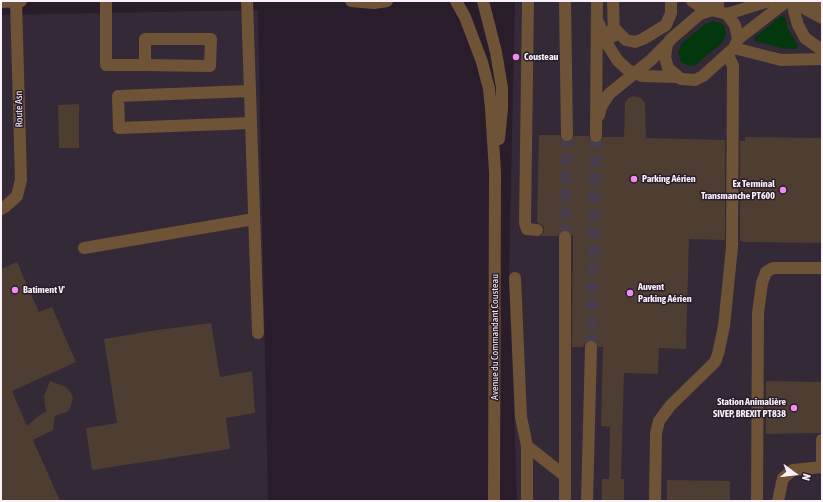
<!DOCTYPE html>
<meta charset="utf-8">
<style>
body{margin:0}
#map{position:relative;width:823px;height:502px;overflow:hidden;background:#291d2b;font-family:"Asap Condensed",sans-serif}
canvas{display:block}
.frame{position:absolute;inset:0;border:2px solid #f9f1fa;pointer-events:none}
.north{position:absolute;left:775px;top:454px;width:40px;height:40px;-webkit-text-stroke:3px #291d2b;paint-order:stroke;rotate:105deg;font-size:11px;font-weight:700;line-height:16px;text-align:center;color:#f9f1fa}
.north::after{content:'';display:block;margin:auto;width:14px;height:18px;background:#f9f1fa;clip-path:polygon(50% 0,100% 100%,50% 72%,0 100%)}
</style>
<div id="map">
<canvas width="823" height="502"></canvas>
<div class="frame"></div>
<div class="north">N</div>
</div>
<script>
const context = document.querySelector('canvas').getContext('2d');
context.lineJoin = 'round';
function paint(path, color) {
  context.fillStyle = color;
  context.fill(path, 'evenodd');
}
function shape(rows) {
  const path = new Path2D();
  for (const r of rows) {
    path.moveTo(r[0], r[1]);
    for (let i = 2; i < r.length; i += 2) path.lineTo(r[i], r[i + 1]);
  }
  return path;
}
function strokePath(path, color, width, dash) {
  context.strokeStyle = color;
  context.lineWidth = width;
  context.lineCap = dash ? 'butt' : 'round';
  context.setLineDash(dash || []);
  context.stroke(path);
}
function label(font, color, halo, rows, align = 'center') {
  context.font = font + ' "Asap Condensed",sans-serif';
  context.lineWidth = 3;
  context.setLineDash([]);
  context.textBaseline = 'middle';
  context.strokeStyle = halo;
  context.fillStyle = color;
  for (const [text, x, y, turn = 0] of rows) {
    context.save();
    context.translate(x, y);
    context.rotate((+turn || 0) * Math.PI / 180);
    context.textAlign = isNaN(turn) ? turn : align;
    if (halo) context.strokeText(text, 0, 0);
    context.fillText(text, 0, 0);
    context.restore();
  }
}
paint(shape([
 [515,1,822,1,822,501,517,501,509,273],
 [258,10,268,501,1,501,1,15]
]), '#332937');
paint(shape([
 [781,16,785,17,788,29,798,45,798,47,796,49,786,49,754,41,754,38],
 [713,21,721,23,724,26,726,34,722,43,695,65,690,66,681,62,678,53,681,44,705,24]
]), '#03380f');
paint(shape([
 [634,96,641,98,645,103,646,138,725,140,725,240,689,239,686,349,659,348,658,374,624,373,621,479,624,479,624,501,602,501,602,479,609,479,610,427,601,426,603,347,598,347,595,341,591,340,585,343,583,347,572,347,573,236,565,230,561,231,558,236,541,236,544,231,544,227,537,222,539,135,560,135,561,139,567,142,571,141,574,136,589,136,590,140,596,143,600,142,603,137,624,137,625,103,628,98],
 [79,104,79,148,59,148,58,105],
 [745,137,822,138,822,243,743,242,743,241,740,241,740,141,745,141],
 [17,262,39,312,52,307,76,362,12,391,27,426,38,416,46,412,44,396,50,381,66,387,71,393,73,398,70,408,67,412,55,416,53,430,33,440,60,501,1,501,1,269],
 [211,323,220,377,252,371,255,413,226,418,230,449,92,470,86,428,117,423,104,339,157,330],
 [766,381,822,382,822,433,766,434],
 [667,480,730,481,730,501,667,501]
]), '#4e3d31');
strokePath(shape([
 [565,237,567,135],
 [591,347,596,136]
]), '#483d4a', 12, [12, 6]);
strokePath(shape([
 [106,1,106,65,145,65,210,66,211,39,145,39,145,65],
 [247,1,258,333],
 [351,1,374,3,387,1],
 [456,1,465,17,482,62,489,89,491,108,495,172,494,501],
 [483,1,496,52,502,88,502,108,499,139],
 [528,1,525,223,527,229,537,230],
 [565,1,567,135],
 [613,1,614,36],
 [692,1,698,5,718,10,718,1],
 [769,1,727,14,712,10,700,14,671,39,667,44,665,57,668,68,681,79,695,80,703,76,734,48,738,39,787,1],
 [793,1,794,11,798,25,805,38,822,50],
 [809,1,822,9],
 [1,2,21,1],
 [727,14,735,25,738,39],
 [598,22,609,47,618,61,628,70,642,76,676,77],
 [613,27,626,40,635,42,643,39,666,25,671,13,671,1],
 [734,48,781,60,822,59],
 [250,91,118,96,119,128,251,123],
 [599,115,601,107,609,94,651,60,667,44],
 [596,136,597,1],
 [1,209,6,206,17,196,21,180,16,1],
 [84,248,254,219],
 [515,278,521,417,527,446,527,501],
 [527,446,565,476],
 [822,467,822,440],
 [565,501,565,237],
 [587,501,591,347],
 [655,501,656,433,659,421,670,406,715,362,718,354,724,326,732,247,733,66,728,55],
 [757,501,758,313,762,283,766,272,773,268,822,268],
 [778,501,783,478,793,470,822,467]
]), '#6e5337', 12);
strokePath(shape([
 [791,1,822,18]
]), '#6e5337', 12);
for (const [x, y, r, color] of [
 [516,57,4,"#f38af2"],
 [634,179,4,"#f38af2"],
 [783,190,4,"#f38af2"],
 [15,290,4,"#f38af2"],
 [630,293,4,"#f38af2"],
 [794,408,4,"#f38af2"]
]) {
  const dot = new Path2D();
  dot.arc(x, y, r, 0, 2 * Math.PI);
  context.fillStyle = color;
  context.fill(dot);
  strokePath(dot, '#291d2b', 1.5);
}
label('bold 10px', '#f9f1fa', '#291d2b', [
 ["Cousteau",524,57],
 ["Parking Aérien",642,179],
 ["Ex Terminal",775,184,"right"],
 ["Transmanche PT600",775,196,"right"],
 ["Auvent",638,287],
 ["Parking Aérien",638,299],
 ["Batiment V'",23,290],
 ["Station Animalière",786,402,"right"],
 ["SIVEP, BREXIT PT838",786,414,"right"]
], 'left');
label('10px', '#f9f1fa', '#291d2b', [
 ["Route Asn",19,109,-91],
 ["Avenue du Commandant Cousteau",495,337,-90]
]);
</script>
